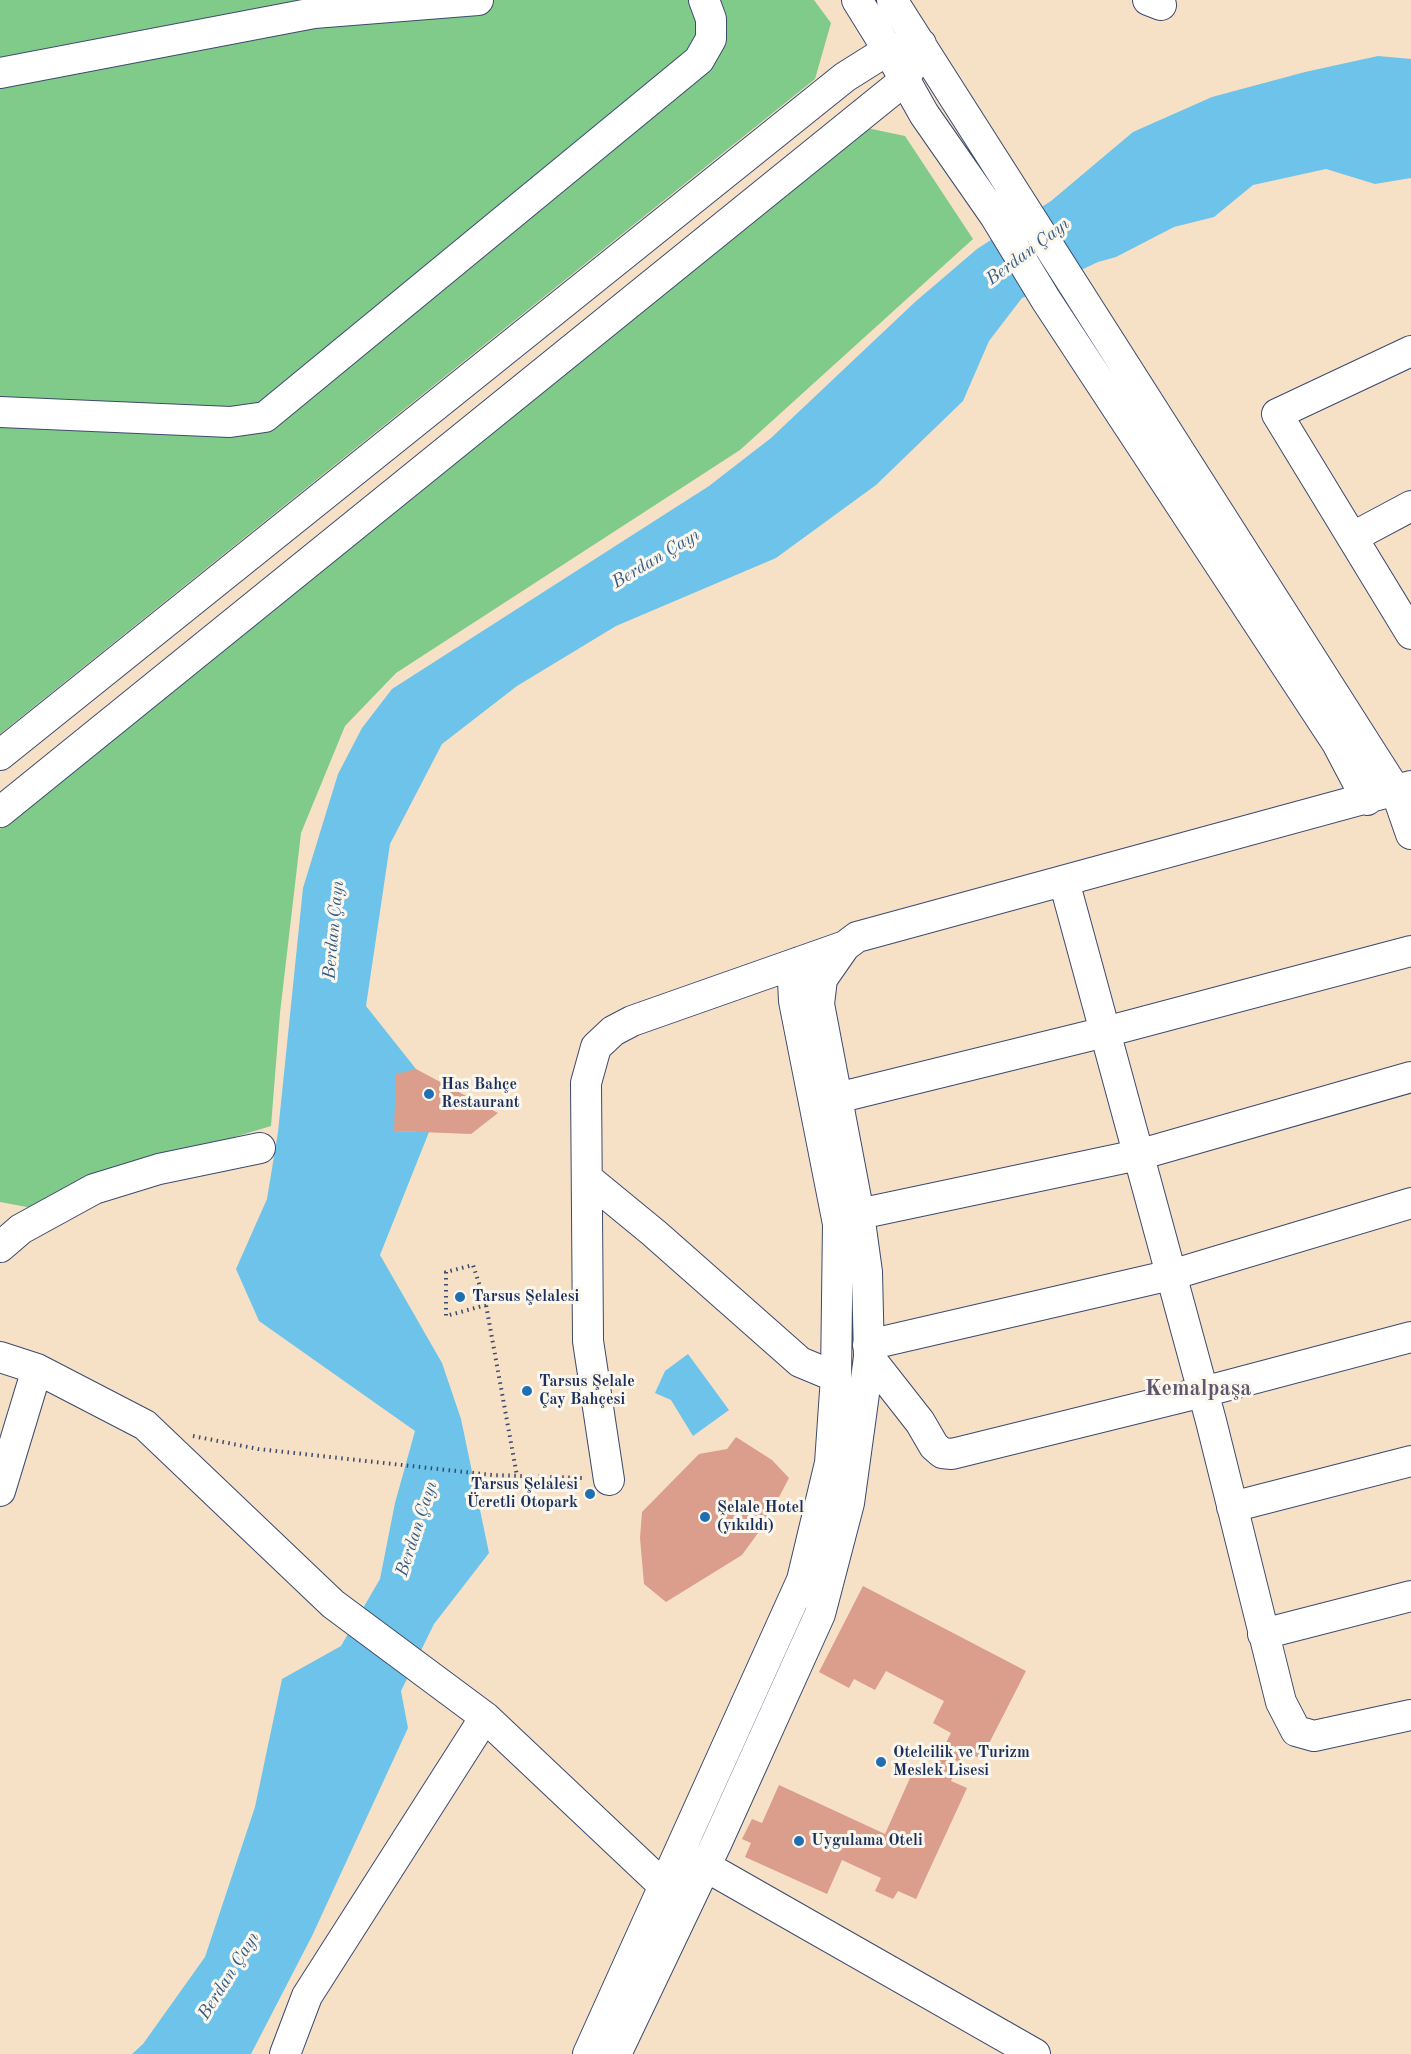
<!DOCTYPE html>
<meta charset="utf-8">
<style>
body{margin:0}
canvas{display:block;background:#f6e0c6}
</style>
<canvas width="1411" height="2054"></canvas>
<script>
const context = document.querySelector('canvas').getContext('2d');
context.lineJoin = 'round';
function paint(path, color) {
  context.fillStyle = color;
  context.fill(path, 'evenodd');
}
function shape(rows) {
  const path = new Path2D();
  for (const r of rows) {
    path.moveTo(r[0], r[1]);
    for (let i = 2; i < r.length; i += 2) path.lineTo(r[i], r[i + 1]);
  }
  return path;
}
function strokePath(path, color, width, dash) {
  context.strokeStyle = color;
  context.lineWidth = width;
  context.lineCap = dash ? 'butt' : 'round';
  context.setLineDash(dash || []);
  context.stroke(path);
}
function label(font, color, halo, rows, align = 'center') {
  context.font = font + ' "Old Standard TT",serif';
  context.lineWidth = 6;
  context.setLineDash([]);
  context.textBaseline = 'middle';
  context.strokeStyle = halo;
  context.fillStyle = color;
  for (const [text, x, y, turn = 0] of rows) {
    context.save();
    context.translate(x, y);
    context.rotate((+turn || 0) * Math.PI / 180);
    context.textAlign = isNaN(turn) ? turn : align;
    if (halo) context.strokeText(text, 0, 0);
    context.fillText(text, 0, 0);
    context.restore();
  }
}
paint(shape([
 [0,0,814,0,831,23,815,79,0,734],
 [867,128,905,136,973,239,740,450,396,673,345,726,301,833,280,1013,271,1126,165,1158,32,1208,0,1202,0,829]
]), '#80cb89');
paint(shape([
 [1378,56,1411,59,1411,178,1375,184,1326,169,1253,185,1214,217,1174,227,1116,257,1098,262,1022,298,989,341,963,401,876,485,776,558,616,626,517,686,442,744,390,844,366,1006,416,1069,394,1131,429,1132,380,1255,442,1363,461,1419,489,1553,434,1624,401,1691,408,1728,312,1936,251,2054,132,2054,143,2044,205,1957,255,1807,282,1679,341,1646,380,1579,395,1503,415,1431,259,1321,236,1269,267,1199,278,1132,303,888,338,774,362,728,392,689,709,486,771,438,915,302,977,249,1051,201,1133,132,1212,97,1305,72],
 [688,1354,729,1410,693,1436,671,1400,655,1393,665,1371]
]), '#6dc3ea');
paint(shape([
 [416,1069,498,1113,471,1134,394,1131,396,1074],
 [736,1437,772,1460,789,1478,766,1522,742,1555,666,1602,644,1584,640,1538,642,1512,699,1454,727,1449],
 [863,1586,1026,1671,981,1759,965,1751,951,1781,967,1788,916,1899,898,1891,893,1899,875,1891,881,1878,842,1860,827,1894,745,1857,751,1843,742,1839,752,1819,762,1823,779,1785,885,1834,914,1769,929,1776,951,1733,933,1723,944,1701,886,1671,875,1690,854,1679,849,1688,819,1672]
]), '#db9d8c');
const minor = shape([
 [857,0,888,50,924,114,995,216,1046,300,1337,743,1367,800],
 [892,0,1396,791,1411,834],
 [1148,0,1161,5],
 [0,73,314,13,478,0],
 [1411,351,1277,414,1411,634],
 [0,412,230,422,265,417,699,60,711,39,711,19,704,0],
 [1353,537,1411,506],
 [0,755,845,77,888,50,921,44],
 [0,812,905,80,921,44],
 [1064,881,1211,1421,1281,1702,1296,1731,1314,1736,1411,1715],
 [837,1098,1105,1032,1411,951],
 [587,1178,654,1233,800,1362,836,1377],
 [859,1214,1138,1155,1411,1077],
 [0,1247,21,1229,94,1189,159,1169,260,1148],
 [868,1345,1171,1275,1411,1203],
 [0,1357,37,1369,145,1425,333,1604,485,1717,664,1886],
 [869,1357,920,1422,934,1446,942,1453,952,1454,1203,1392,1411,1337],
 [609,1480,588,1341,586,1083,596,1047,613,1031,632,1021,845,946,857,937,1411,786],
 [0,1491,37,1369],
 [1232,1507,1411,1461],
 [1263,1634,1411,1596],
 [705,1866,1035,2054],
 [285,2054,307,1996,485,1717],
 [588,2054,802,1580,830,1463,836,1377,838,1224,794,1001,793,980,799,962],
 [616,2054,717,1842,820,1614,849,1503,869,1357,867,1272,859,1214,819,1004,822,979,845,946]
]);
strokePath(minor, '#3c4a6e', 32);
strokePath(shape([
 [486,1305,446,1316,446,1272,473,1265,486,1305,517,1476],
 [193,1436,258,1449,492,1475,584,1478]
]), '#3c4a6e', 4, [1.5, 4.5]);
strokePath(minor, '#fff', 30);
for (const [x, y, r, color] of [
 [429,1094,6,"#1f6fb2"],
 [460,1297,6,"#1f6fb2"],
 [527,1391,6,"#1f6fb2"],
 [590,1494,6,"#1f6fb2"],
 [705,1517,6,"#1f6fb2"],
 [881,1762,6,"#1f6fb2"],
 [799,1841,6,"#1f6fb2"]
]) {
  const dot = new Path2D();
  dot.arc(x, y, r, 0, 2 * Math.PI);
  context.fillStyle = color;
  context.fill(dot);
  strokePath(dot, '#fbf7ec', 2);
}
label('bold 16px', '#1b2f5e', '#fbf7ec', [
 ["Has Bahçe",441,1085],
 ["Restaurant",441,1103],
 ["Tarsus Şelalesi",472,1297],
 ["Tarsus Şelale",539,1382],
 ["Çay Bahçesi",539,1400],
 ["Tarsus Şelalesi",578,1485,"right"],
 ["Ücretli Otopark",578,1503,"right"],
 ["Şelale Hotel",717,1508],
 ["(yıkıldı)",717,1526],
 ["Otelcilik ve Turizm",893,1753],
 ["Meslek Lisesi",893,1771],
 ["Uygulama Oteli",811,1841]
], 'left');
label('italic 18px', '#345b88', '#fbf7ec', [
 ["Berdan Çayı",1028,252,-37],
 ["Berdan Çayı",656,559,-31],
 ["Berdan Çayı",334,930,-85],
 ["Berdan Çayı",417,1529,-72],
 ["Berdan Çayı",229,1976,-58]
]);
label('bold 22px', '#5e566e', '#fbf7ec', [
 ["Kemalpaşa",1198,1389]
]);
</script>
